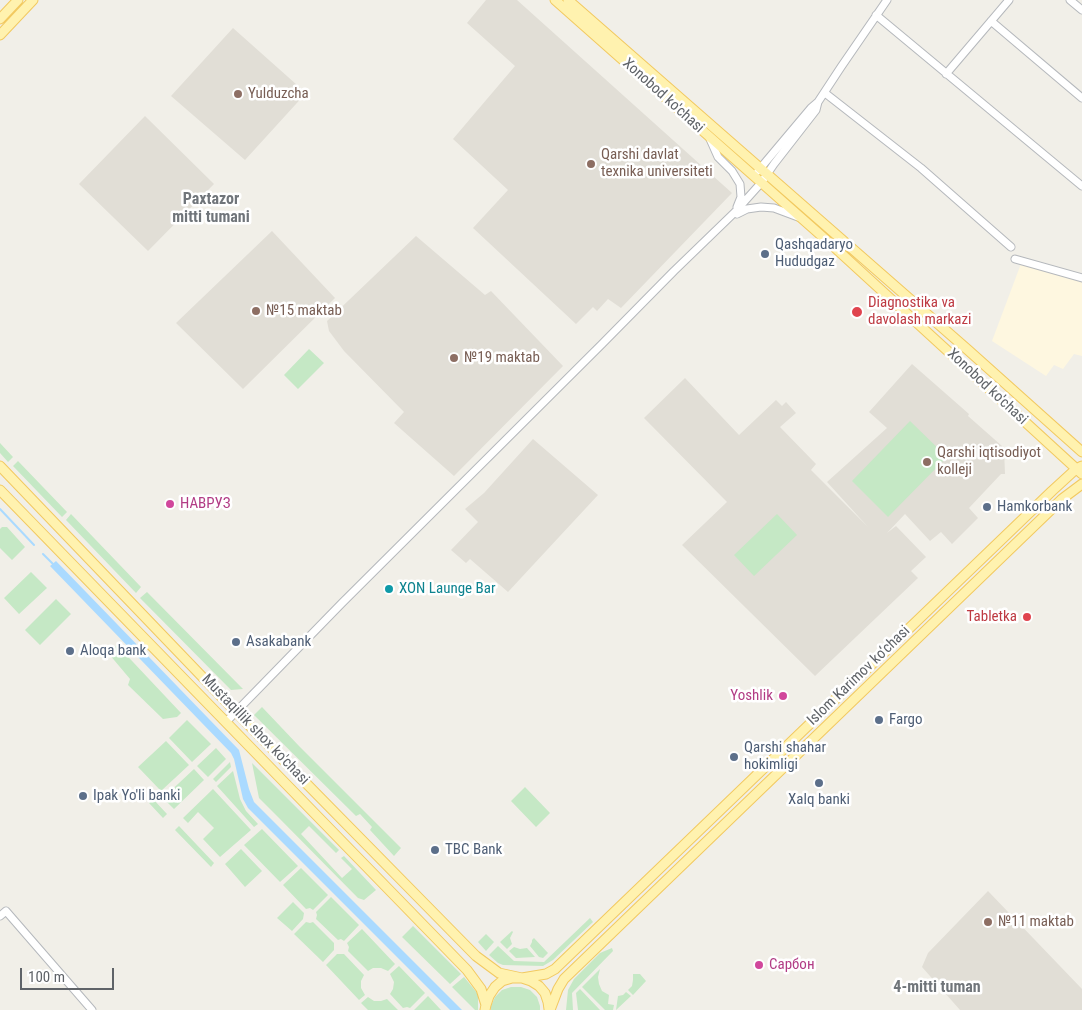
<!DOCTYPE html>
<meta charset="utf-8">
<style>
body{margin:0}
#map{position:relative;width:1082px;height:1010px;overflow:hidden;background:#f1efe8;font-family:"Roboto Condensed",sans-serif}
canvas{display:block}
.scale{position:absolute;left:20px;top:968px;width:94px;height:22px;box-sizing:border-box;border:2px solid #5f6368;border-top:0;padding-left:6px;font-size:15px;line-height:18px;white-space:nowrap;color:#5f6368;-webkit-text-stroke:4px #fff;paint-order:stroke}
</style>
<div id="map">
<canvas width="1082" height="1010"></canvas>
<div class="scale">100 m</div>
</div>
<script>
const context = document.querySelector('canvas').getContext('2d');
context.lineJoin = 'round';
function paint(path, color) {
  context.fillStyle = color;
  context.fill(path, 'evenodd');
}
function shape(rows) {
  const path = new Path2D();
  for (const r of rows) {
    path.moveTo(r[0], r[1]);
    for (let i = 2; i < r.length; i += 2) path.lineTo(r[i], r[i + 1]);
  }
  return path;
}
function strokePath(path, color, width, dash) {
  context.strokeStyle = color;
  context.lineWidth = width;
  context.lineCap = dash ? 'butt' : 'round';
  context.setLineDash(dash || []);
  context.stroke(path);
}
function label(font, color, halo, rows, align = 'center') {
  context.font = font + ' "Roboto Condensed",sans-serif';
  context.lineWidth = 5;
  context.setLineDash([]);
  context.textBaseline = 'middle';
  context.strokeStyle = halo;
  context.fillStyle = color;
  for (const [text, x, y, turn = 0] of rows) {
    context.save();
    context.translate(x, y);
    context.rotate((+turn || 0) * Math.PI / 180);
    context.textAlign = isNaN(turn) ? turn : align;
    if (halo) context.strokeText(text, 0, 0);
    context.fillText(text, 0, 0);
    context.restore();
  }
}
paint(shape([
 [1022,261,1082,281,1082,356,1074,354,1063,369,1054,365,1046,376,992,341]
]), '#fef7e0');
paint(shape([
 [486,0,517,0,732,193,621,308,608,299,597,311,593,307,576,324,473,228,508,190,453,139,515,66,467,23],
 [233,28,306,93,245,160,171,96],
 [145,116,214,184,148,251,79,184],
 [272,231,335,298,243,389,176,323],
 [416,236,485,295,491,291,563,366,454,476,394,423,404,412,344,351,329,331,327,321],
 [912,364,969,414,968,416,1002,446,1002,449,1004,449,1005,474,1001,474,969,508,978,518,952,544,941,532,930,541,905,514,887,533,896,526,926,557,911,571,918,578,815,676,682,545,727,502,644,418,685,378,739,435,776,400,782,406,786,402,796,413,780,427,816,464,811,470,868,527,827,482,887,428,869,412],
 [533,439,598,495,508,592,470,559,466,563,451,550,478,522,465,509,484,493],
 [988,891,1082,989,1082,1010,960,1010,922,967,928,953]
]), '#e1ded6');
paint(shape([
 [309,349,324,363,298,389,284,375],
 [910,421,947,457,888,517,852,481],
 [0,443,13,457,8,462,0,453],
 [18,461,67,512,62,517,13,466],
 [71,514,141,587,136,593,66,520],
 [777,514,797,535,754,576,734,555],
 [2,527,7,527,25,547,12,560,0,548,0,529],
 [31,572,47,588,19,614,4,598],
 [147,592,243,689,231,690,140,598],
 [56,599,71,614,40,645,25,630],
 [117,645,181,713,177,717,163,719,128,685,130,679,109,654],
 [262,707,299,746,401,848,394,856,370,830,372,827,360,814,356,816,254,715],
 [187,720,211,744,192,762,169,738],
 [166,741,189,765,161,791,138,767],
 [216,748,226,759,208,777,197,766],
 [230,762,231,767,216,782,213,779],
 [252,763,339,850,336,853,309,826,301,834,342,878,352,869,341,858,344,856,376,890,364,900,358,898,279,818,259,798],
 [194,769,204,780,174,809,163,798],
 [233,771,240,799,246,811,258,824,254,827,217,786],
 [525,787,550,813,536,827,511,801],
 [213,789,251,830,220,857,203,839,214,828,198,812,188,823,183,818],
 [153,799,167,814,163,818,149,803],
 [179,826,214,863,211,867,175,830],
 [262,829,298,866,280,882,244,845],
 [241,849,262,871,245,887,225,864],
 [301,868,328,895,313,910,310,908,306,909,283,885],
 [331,897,359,925,344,941,341,939,338,940,316,919,317,915,316,912],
 [293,902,304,913,303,919,292,931,277,918],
 [590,918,593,922,553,960,543,966,503,965,498,963,489,955,498,946,514,961,544,962],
 [306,922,310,923,313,922,334,943,334,950,323,962,294,934],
 [413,926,461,974,450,984,402,937],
 [362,929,395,964,388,971,381,968,373,968,368,971,348,951,349,947,347,943],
 [512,931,513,932,510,938,512,944,507,949,500,942],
 [486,934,494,942,486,951,478,942],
 [534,938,548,953,543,958,539,957,530,946,532,942,532,940],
 [514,947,520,949,527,948,535,957,516,958,509,951],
 [612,948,613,951,572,993,573,1010,566,1010,568,990,574,979,600,953],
 [337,954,344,954,364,975,361,981,361,988,365,995,359,1000,326,965],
 [399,966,425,993,410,1008,407,1007,403,1008,390,994,393,989,394,982,390,974],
 [600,969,598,977,599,984,602,991,609,995,608,1004,614,1005,613,1010,605,1010,582,987],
 [633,974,640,974,646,981,633,995,628,990,632,986,633,980],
 [464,977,478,994,478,1010,475,1010,452,987],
 [511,987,521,987,530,990,537,997,540,1006,540,1010,491,1010,491,1006,495,997,502,990],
 [580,989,600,1010,578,1010,576,993],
 [626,992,631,996,616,1010,618,996,623,995],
 [428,996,441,1010,414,1010],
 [368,997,374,1001,381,1001,387,999,398,1010,368,1010,361,1003]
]), '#c5e8c5');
paint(shape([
 [56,561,239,750,249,789,254,802,462,1010,450,1010,248,808,243,799,234,759,231,753,50,566]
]), '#aadaff');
strokePath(shape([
 [0,509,34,545],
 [43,554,54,565]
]), '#aadaff', 2);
const minor = shape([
 [1070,0,1082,10],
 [876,15,1082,186],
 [991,21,1082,98],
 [946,74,1009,0],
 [825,93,921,168,1011,247],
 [710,139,718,157,732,171,740,184,741,197,737,207],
 [758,171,811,108,818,102,841,67,887,0],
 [737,214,747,209,761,207,774,208,798,217],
 [1015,259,1082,278],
 [226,722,342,603,602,344,674,271,735,212,761,183,774,164,816,110,818,102],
 [0,916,6,911,92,1010]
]);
const major = shape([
 [555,0,833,246,1082,474],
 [568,0,968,350,1082,452],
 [0,19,18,0],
 [0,35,33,0],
 [0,466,236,712,476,956,499,973,522,978,546,974,555,969,1052,491,1076,469,1082,466],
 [0,490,467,970,481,989,486,1005,485,1010],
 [486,1005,489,996,495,987,502,981,512,978,522,978,531,981,539,986,545,993,548,1002,549,1009],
 [550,1010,558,989,564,979,1062,499,1082,484]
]);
strokePath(minor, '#b5b8bc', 9);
strokePath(major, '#f2c960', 11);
strokePath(minor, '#fff', 7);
strokePath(major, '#fff2af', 9);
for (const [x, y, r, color] of [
 [238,94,5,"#8d6e63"],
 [591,164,5,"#8d6e63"],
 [765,254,5,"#5c6f8a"],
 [256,311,5,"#8d6e63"],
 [857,312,6,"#e0444e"],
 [454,358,5,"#8d6e63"],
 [927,462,5,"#8d6e63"],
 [170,504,5,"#d1479c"],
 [987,507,5,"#5c6f8a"],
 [389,589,5,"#0f9aa8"],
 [1027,617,5,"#e0444e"],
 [236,642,5,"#5c6f8a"],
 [70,651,5,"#5c6f8a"],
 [783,696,5,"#d1479c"],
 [879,720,5,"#5c6f8a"],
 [734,757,5,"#5c6f8a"],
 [819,783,5,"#5c6f8a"],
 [83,796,5,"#5c6f8a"],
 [435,850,5,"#5c6f8a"],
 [988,922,5,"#8d6e63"],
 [759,965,5,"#d1479c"]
]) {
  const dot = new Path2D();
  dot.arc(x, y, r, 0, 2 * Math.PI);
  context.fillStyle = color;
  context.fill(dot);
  strokePath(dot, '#fff', 2);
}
label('15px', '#785e54', '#fff', [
 ["Yulduzcha",248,94],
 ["Qarshi davlat",601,155],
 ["texnika universiteti",601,172],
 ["№15 maktab",266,311],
 ["№19 maktab",464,358],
 ["Qarshi iqtisodiyot",937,453],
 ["kolleji",937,470],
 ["№11 maktab",998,922]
], 'left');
label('15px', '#5f6368', '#fff', [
 ["Xonobod ko'chasi",663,96,42],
 ["Xonobod ko'chasi",987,387,43],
 ["Islom Karimov ko‘chasi",859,676,-44],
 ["Mustaqillik shox ko'chasi",255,730,46]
]);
label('15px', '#4e5e75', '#fff', [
 ["Qashqadaryo",775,245],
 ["Hududgaz",775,262],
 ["Hamkorbank",997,507],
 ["Asakabank",246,642],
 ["Aloqa bank",80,651],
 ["Fargo",889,720],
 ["Qarshi shahar",744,748],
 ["hokimligi",744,765],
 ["Ipak Yo'li banki",93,796],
 ["Xalq banki",819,800,"center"],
 ["TBC Bank",445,850]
], 'left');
label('15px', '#be3a42', '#fff', [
 ["Diagnostika va",868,303],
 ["davolash markazi",868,320],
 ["Tabletka",1017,617,"right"]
], 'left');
label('15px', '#b23c85', '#fff', [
 ["НАВРУЗ",180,504],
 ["Yoshlik",773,696,"right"],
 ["Сарбон",769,965]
], 'left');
label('15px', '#0d838f', '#fff', [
 ["XON Launge Bar",399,589]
], 'left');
label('bold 16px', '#70757a', '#fff', [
 ["Paxtazor",211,200],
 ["mitti tumani",211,218],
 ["4-mitti tuman",937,988]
]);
</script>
